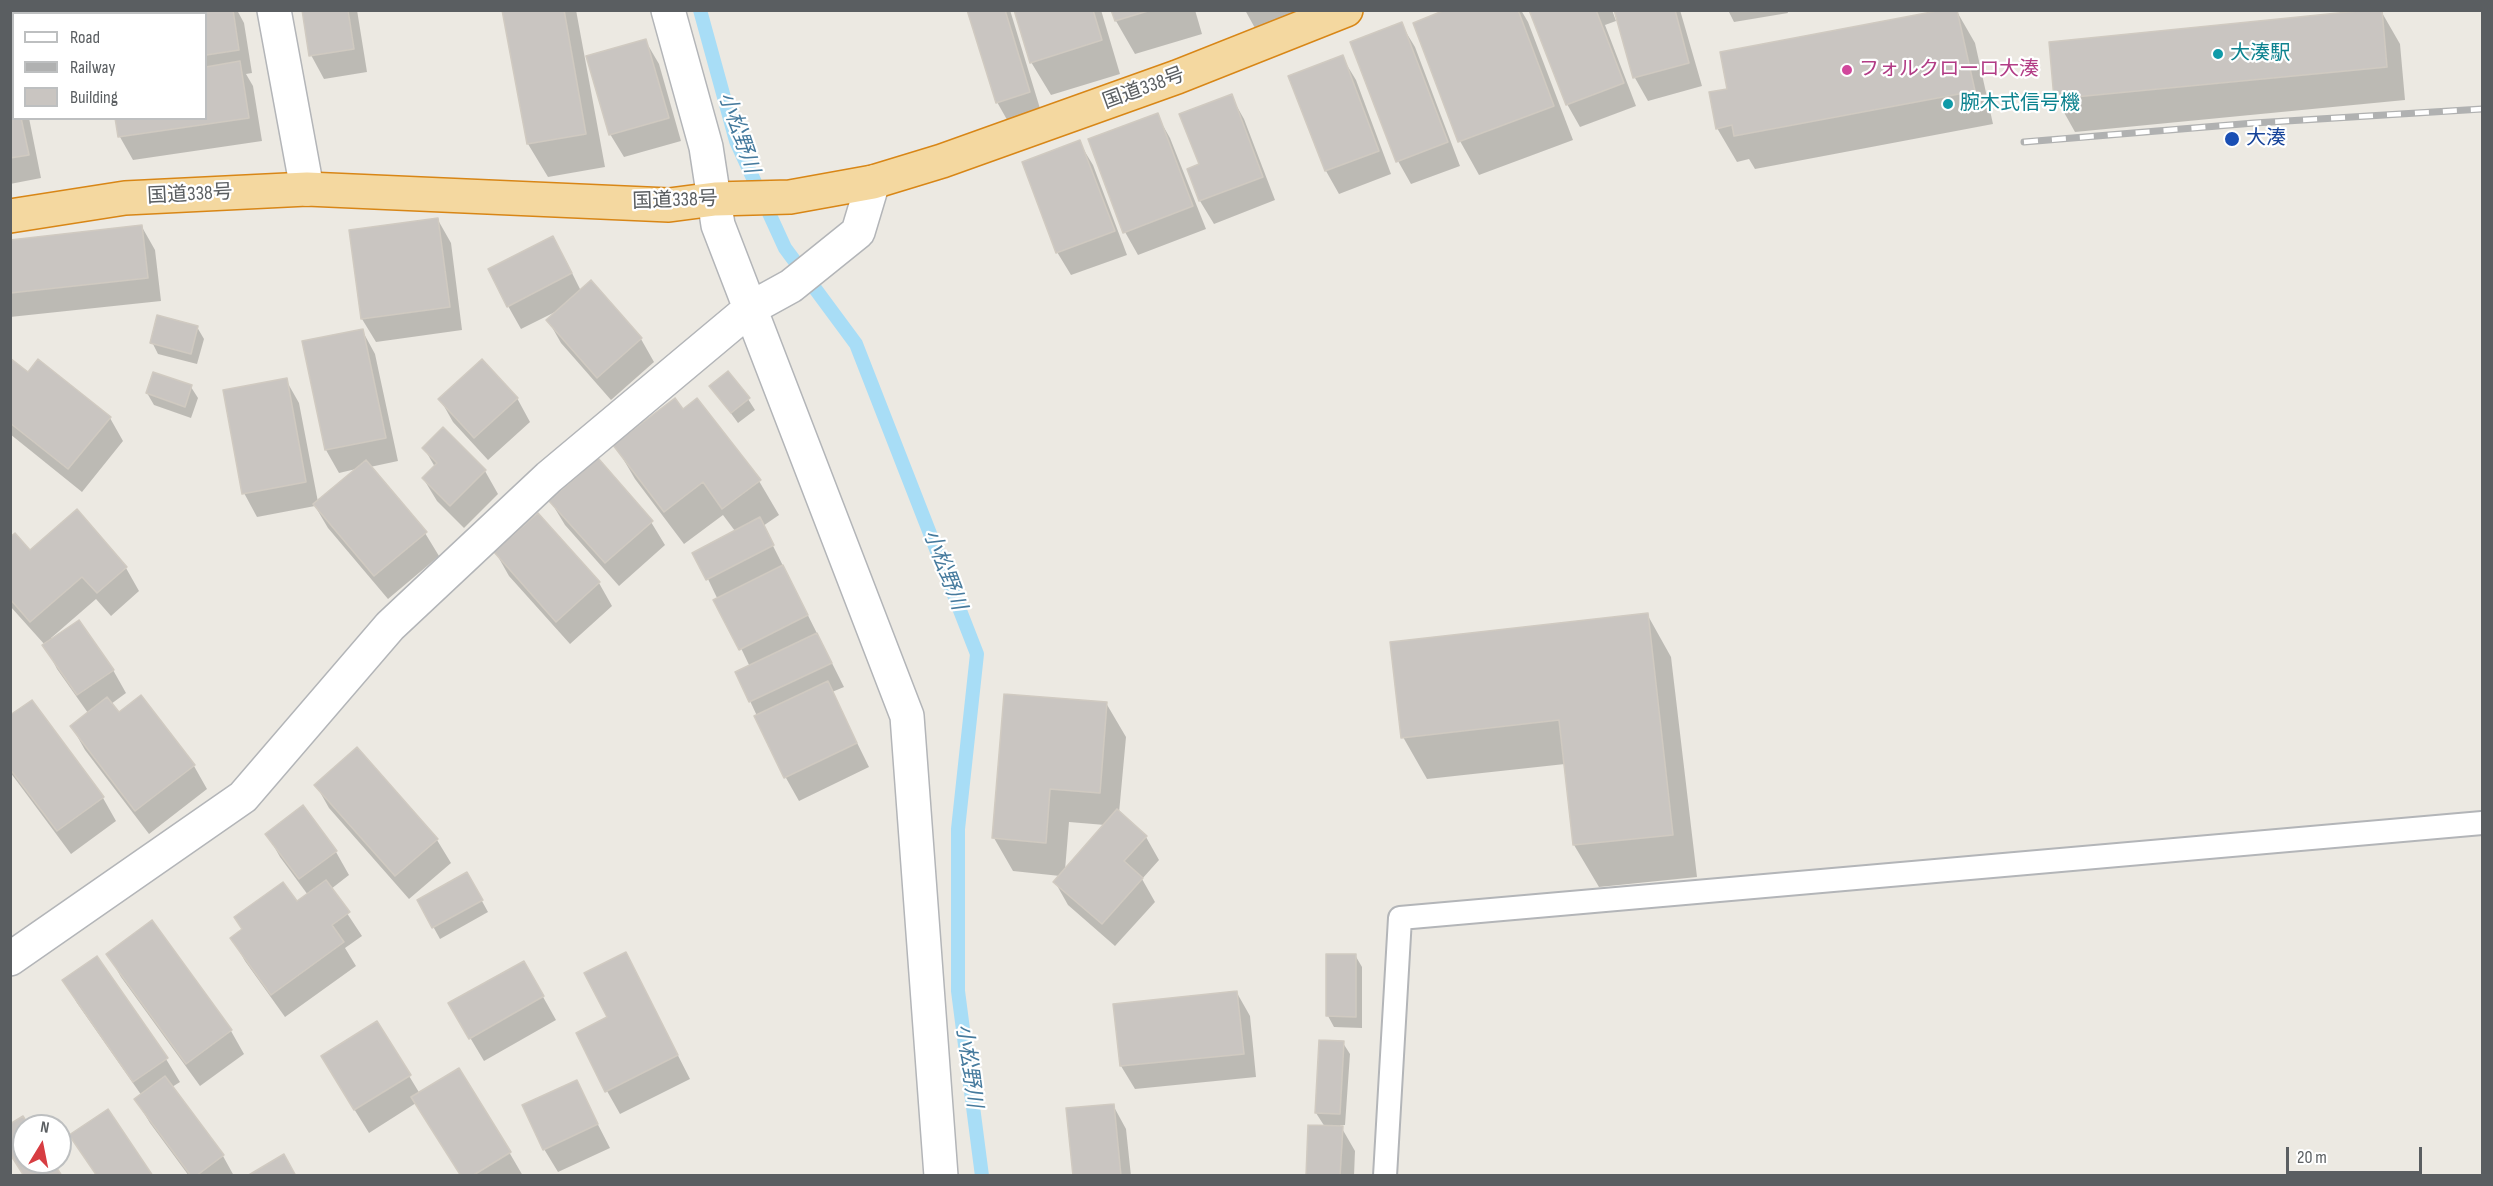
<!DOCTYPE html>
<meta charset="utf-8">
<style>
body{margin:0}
#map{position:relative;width:2493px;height:1186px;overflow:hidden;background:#ece9e2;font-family:"Sofia Sans Condensed",sans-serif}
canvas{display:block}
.frame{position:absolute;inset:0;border:12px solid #5a5e61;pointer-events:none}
.legend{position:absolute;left:12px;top:12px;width:195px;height:108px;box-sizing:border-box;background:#fff;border:2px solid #bdbfc0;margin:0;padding:8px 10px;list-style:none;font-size:18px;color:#5a5e61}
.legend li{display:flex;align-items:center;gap:12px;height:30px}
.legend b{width:30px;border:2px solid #bdbfc0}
.north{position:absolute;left:12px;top:1114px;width:60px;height:60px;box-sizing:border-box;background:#fff;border:2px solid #bdbfc0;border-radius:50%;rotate:10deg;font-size:16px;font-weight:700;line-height:24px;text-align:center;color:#5a5e61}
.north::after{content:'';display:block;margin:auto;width:21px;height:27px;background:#d73d42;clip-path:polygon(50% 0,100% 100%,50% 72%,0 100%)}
.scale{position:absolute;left:2286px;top:1147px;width:136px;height:27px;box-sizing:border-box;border:3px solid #5a5e61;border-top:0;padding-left:8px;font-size:18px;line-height:21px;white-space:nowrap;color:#5a5e61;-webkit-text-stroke:4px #fff;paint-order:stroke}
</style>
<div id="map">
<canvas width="2493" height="1186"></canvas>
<div class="frame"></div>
<ul class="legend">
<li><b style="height:8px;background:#fff"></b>Road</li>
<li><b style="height:8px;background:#b0b1b1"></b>Railway</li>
<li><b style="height:16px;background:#c9c5c1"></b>Building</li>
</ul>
<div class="north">N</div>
<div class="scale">20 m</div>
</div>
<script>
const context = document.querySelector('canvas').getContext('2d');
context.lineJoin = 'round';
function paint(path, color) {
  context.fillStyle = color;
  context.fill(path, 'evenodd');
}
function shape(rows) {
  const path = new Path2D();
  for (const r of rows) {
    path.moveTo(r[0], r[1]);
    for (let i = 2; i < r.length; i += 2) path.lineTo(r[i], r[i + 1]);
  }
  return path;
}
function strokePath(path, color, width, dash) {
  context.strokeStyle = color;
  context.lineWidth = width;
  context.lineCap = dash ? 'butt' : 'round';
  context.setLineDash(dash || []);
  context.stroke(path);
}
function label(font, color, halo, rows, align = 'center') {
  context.font = font + ' "Sofia Sans Condensed","Noto Sans JP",sans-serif';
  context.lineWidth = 4.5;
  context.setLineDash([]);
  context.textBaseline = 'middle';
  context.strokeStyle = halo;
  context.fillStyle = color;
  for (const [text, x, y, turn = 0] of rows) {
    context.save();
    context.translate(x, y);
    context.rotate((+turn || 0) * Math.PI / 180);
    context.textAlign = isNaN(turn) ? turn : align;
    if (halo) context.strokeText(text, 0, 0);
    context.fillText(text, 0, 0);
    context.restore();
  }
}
paint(shape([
 [175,10,237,10,244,23,252,73,246,74,253,86,262,141,133,160,120,137,117,118,206,118,206,14],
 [304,10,357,10,367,72,324,79,311,55],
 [504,10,576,10,605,167,548,177,528,144],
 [969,10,1010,10,1042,115,1010,125,997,102],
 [1015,10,1101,10,1120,74,1051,95,1031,62],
 [1113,10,1195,10,1202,34,1135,54,1116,21],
 [1245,10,1308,10,1261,39],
 [1449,10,1521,10,1528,22,1573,140,1479,175,1460,141],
 [1531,10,1612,10,1616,21,1605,25,1636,106,1580,127,1567,104],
 [1616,10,1680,10,1702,86,1648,101,1635,78],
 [1728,10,1787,10,1788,13,1734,22],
 [1956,10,1975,43,1993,124,1755,169,1749,159,1737,162,1717,128,1729,90],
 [2381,11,2400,44,2405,100,2075,132,2056,98],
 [1401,24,1415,47,1460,166,1411,184,1398,161],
 [645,40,659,64,681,141,624,157,610,134],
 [1342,57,1356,80,1391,174,1339,194,1326,171],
 [10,66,14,71,14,118,29,118,41,178,10,184],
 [1231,96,1244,119,1275,200,1214,224,1200,201,1189,170,1201,165],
 [1157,115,1170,138,1206,229,1138,255,1125,232],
 [1079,142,1093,165,1127,255,1071,275,1057,252],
 [438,220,451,243,462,330,376,342,362,319],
 [142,227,155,250,161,301,10,317,10,241],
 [566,261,581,291,641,339,654,362,611,400,561,343,548,320,557,311,521,329,508,306],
 [197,327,204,339,197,364,158,354,152,342],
 [362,330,375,354,398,461,370,467,425,533,439,556,388,599,328,528,315,506,257,517,244,493,286,380,299,403,318,502,356,469,339,473,326,450],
 [10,360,28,374,110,418,123,441,82,492,10,434],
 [711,386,748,399,755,410,738,423],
 [191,387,198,398,191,418,154,405,147,393],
 [517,398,530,422,488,460,453,422,440,399],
 [682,411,759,481,779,515,763,526,844,687,832,692,869,767,799,801,786,778,737,673,750,667,708,579,735,531,723,515,684,544,635,479,615,445],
 [424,448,485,471,498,494,464,528,437,501,423,478,435,467],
 [551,502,651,522,665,545,619,586,565,525],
 [538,515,599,583,612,606,570,644,509,576,496,553],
 [10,539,30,552,126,568,139,591,111,616,96,599,51,638,113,670,126,693,111,704,118,714,194,766,207,789,149,834,85,750,72,727,88,713,57,669,45,645,10,606],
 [1647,614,1671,657,1697,877,1599,887,1574,845,1565,764,1427,779,1403,737],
 [1106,703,1126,737,1119,813,1146,837,1159,860,1142,879,1155,902,1115,946,1068,905,1055,882,1060,876,1013,871,994,838],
 [1069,822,1105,825,1065,870],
 [10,717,103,798,116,821,71,854,10,772],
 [316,785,437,840,451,863,409,899,329,808],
 [267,834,336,852,349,875,331,889,362,936,345,948,356,966,285,1017,245,961,232,938,308,895,280,857],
 [467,874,488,912,440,939,419,901],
 [152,922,231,1031,244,1054,200,1086,121,977,108,954],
 [626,954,690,1079,620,1114,607,1091],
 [1355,955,1362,967,1362,1028,1334,1027,1328,1016],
 [524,963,556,1020,484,1061,450,1004],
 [64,980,166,1059,180,1082,172,1087,223,1156,234,1176,189,1176,150,1123,136,1100,142,1096,77,1003],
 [1237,993,1250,1016,1256,1077,1135,1089,1121,1066,1115,1005],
 [377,1023,420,1094,509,1152,523,1176,461,1176,416,1103,369,1133,336,1080],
 [1343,1043,1350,1054,1345,1125,1340,1125,1355,1151,1354,1176,1307,1176,1325,1127,1316,1113],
 [576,1082,610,1148,558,1172,544,1149],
 [1113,1105,1126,1129,1131,1176,1075,1176]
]), '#0003');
strokePath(shape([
 [700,10,736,141,785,248,856,344,977,654,958,829,958,991,982,1176]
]), '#a8ddf6', 14);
const building = shape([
 [174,10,233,10,239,50,206,55,206,14,174,14,174,10],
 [302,10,348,10,354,49,309,56,302,10],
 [502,10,564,10,586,134,527,144,502,10],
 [967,10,1005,10,1030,92,996,103,967,10],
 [1014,10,1093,10,1102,40,1030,63,1014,10],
 [1111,10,1151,10,1115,21,1111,10],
 [1445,10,1518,10,1554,106,1458,142,1413,23,1445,10],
 [1529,10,1596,10,1624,83,1566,105,1529,10],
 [1614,10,1675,10,1689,63,1633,78,1614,10],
 [1942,10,1957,10,1975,91,1734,136,1732,125,1716,129,1709,92,1727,89,1720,52,1942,10],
 [2368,10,2382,10,2387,67,2054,99,2049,42,2368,10],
 [1402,22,1448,142,1396,162,1350,42,1402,22],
 [646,39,669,118,609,135,586,56,646,39],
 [1343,55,1379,151,1325,171,1288,76,1343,55],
 [240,61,249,118,118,137,115,118,206,118,206,67,240,61],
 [10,66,14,80,14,118,21,118,29,155,10,158,10,66],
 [1232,94,1263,177,1199,201,1187,169,1199,164,1179,114,1232,94],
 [1158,113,1193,206,1123,233,1088,139,1158,113],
 [1080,140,1115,231,1056,253,1022,162,1080,140],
 [438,218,450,307,361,319,349,230,438,218],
 [142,225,148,278,10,293,10,240,142,225],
 [553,236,572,273,507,307,488,269,553,236],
 [591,280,642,338,597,378,546,320,591,280],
 [157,315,198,326,191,354,150,343,157,315],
 [363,329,386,438,325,450,302,341,363,329],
 [10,358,28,372,38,359,111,417,68,469,10,423,10,358],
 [482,359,518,398,474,438,438,399,482,359],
 [728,371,750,398,731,413,709,386,728,371],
 [153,372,192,385,185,407,146,393,153,372],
 [287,378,306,482,242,494,223,390,287,378],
 [675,398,683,409,697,398,761,480,722,509,703,482,664,512,613,445,675,398],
 [443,427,486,470,450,506,422,478,437,463,422,448,443,427],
 [598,458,653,521,605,563,549,501,598,458],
 [366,460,427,532,374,576,313,504,366,460],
 [77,509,127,567,97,593,82,577,30,622,10,599,10,537,15,533,30,550,77,509],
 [538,513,600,582,556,622,494,552,538,513],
 [760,517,774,545,706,580,692,553,760,517],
 [783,565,808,615,739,650,713,600,783,565],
 [1648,613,1673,835,1573,845,1559,720,1401,738,1390,642,1648,613],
 [79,620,114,670,77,695,42,645,79,620],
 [817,633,832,663,749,702,735,672,817,633],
 [828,681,857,743,784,778,754,716,828,681],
 [1004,694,1107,702,1100,793,1050,789,1046,843,992,838,1004,694],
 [141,695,195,765,135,811,70,726,107,697,119,712,141,695],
 [32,700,104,797,57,831,10,769,10,715,32,700],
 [357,747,438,839,395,876,314,785,357,747],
 [303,805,337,851,299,879,265,834,303,805],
 [1117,809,1147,836,1124,861,1143,878,1102,924,1053,882,1117,809],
 [467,872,483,900,432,928,417,900,467,872],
 [326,880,350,912,332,925,344,942,271,995,230,938,242,929,234,917,283,882,297,901,326,880],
 [152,920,232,1030,186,1064,106,954,152,920],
 [626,952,678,1055,605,1092,576,1033,607,1017,584,973,626,952],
 [1326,954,1356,954,1356,1017,1326,1016,1326,954],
 [97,956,168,1058,133,1082,62,980,97,956],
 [524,961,544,996,469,1039,448,1003,524,961],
 [1237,991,1244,1054,1120,1066,1113,1004,1237,991],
 [377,1021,411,1075,354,1110,321,1056,377,1021],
 [1319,1040,1344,1041,1340,1114,1315,1113,1319,1040],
 [459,1068,511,1152,472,1176,461,1176,411,1097,459,1068],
 [165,1076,224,1155,196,1176,191,1176,134,1099,165,1076],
 [577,1080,598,1124,543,1150,522,1105,577,1080],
 [1114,1104,1121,1176,1073,1176,1066,1108,1114,1104],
 [108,1109,153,1176,97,1176,69,1135,108,1109],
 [23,1116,29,1126,24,1126,24,1162,53,1162,62,1176,24,1176,10,1154,10,1124,23,1116],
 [1308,1125,1343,1126,1340,1176,1306,1176,1308,1125],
 [284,1154,296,1176,247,1176,284,1154]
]);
paint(building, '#c9c5c1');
strokePath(building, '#d0cac1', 1.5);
const service = shape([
 [1385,1176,1400,918,2482,823]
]);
const minor = shape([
 [274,10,307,189],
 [668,10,706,147,718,225,907,716,941,1176],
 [10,959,243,797,390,626,549,477,751,308,791,286,858,232,873,182]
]);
const trunk = shape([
 [10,216,125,198,307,189,669,205,715,199,790,197,873,182,942,161,1177,77,1346,10]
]);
strokePath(service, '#b3b5b8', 26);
strokePath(minor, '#b3b5b8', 36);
strokePath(trunk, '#d88616', 36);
strokePath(service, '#fff', 22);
strokePath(minor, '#fff', 33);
strokePath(trunk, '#f4d8a0', 33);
const rail = shape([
 [2024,142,2254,123,2482,109]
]);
strokePath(rail, '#b0b1b1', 7);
strokePath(rail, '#fff', 4.5, [14]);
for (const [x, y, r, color] of [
 [2218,54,6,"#0f9aa8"],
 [1847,70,6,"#d1479c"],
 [1948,104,6,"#0f9aa8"],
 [2232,139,8,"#1a4fb4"]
]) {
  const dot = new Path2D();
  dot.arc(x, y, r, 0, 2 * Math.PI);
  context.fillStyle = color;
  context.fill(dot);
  strokePath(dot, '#fff', 2);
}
label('20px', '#0d838f', '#fff', [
 ["大湊駅",2230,54],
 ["腕木式信号機",1960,104]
], 'left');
label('20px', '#b23c85', '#fff', [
 ["フォルクローロ大湊",1859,70]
], 'left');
label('20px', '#5a5e61', '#fff', [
 ["国道338号",1144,89,-20],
 ["国道338号",190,195,-3],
 ["国道338号",675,201,-2]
]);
label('20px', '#164399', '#fff', [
 ["大湊",2246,139]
], 'left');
label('italic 21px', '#457a9d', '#fff', [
 ["小松野川",738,133,71],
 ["小松野川",944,570,69],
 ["小松野川",968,1066,82]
]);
</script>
